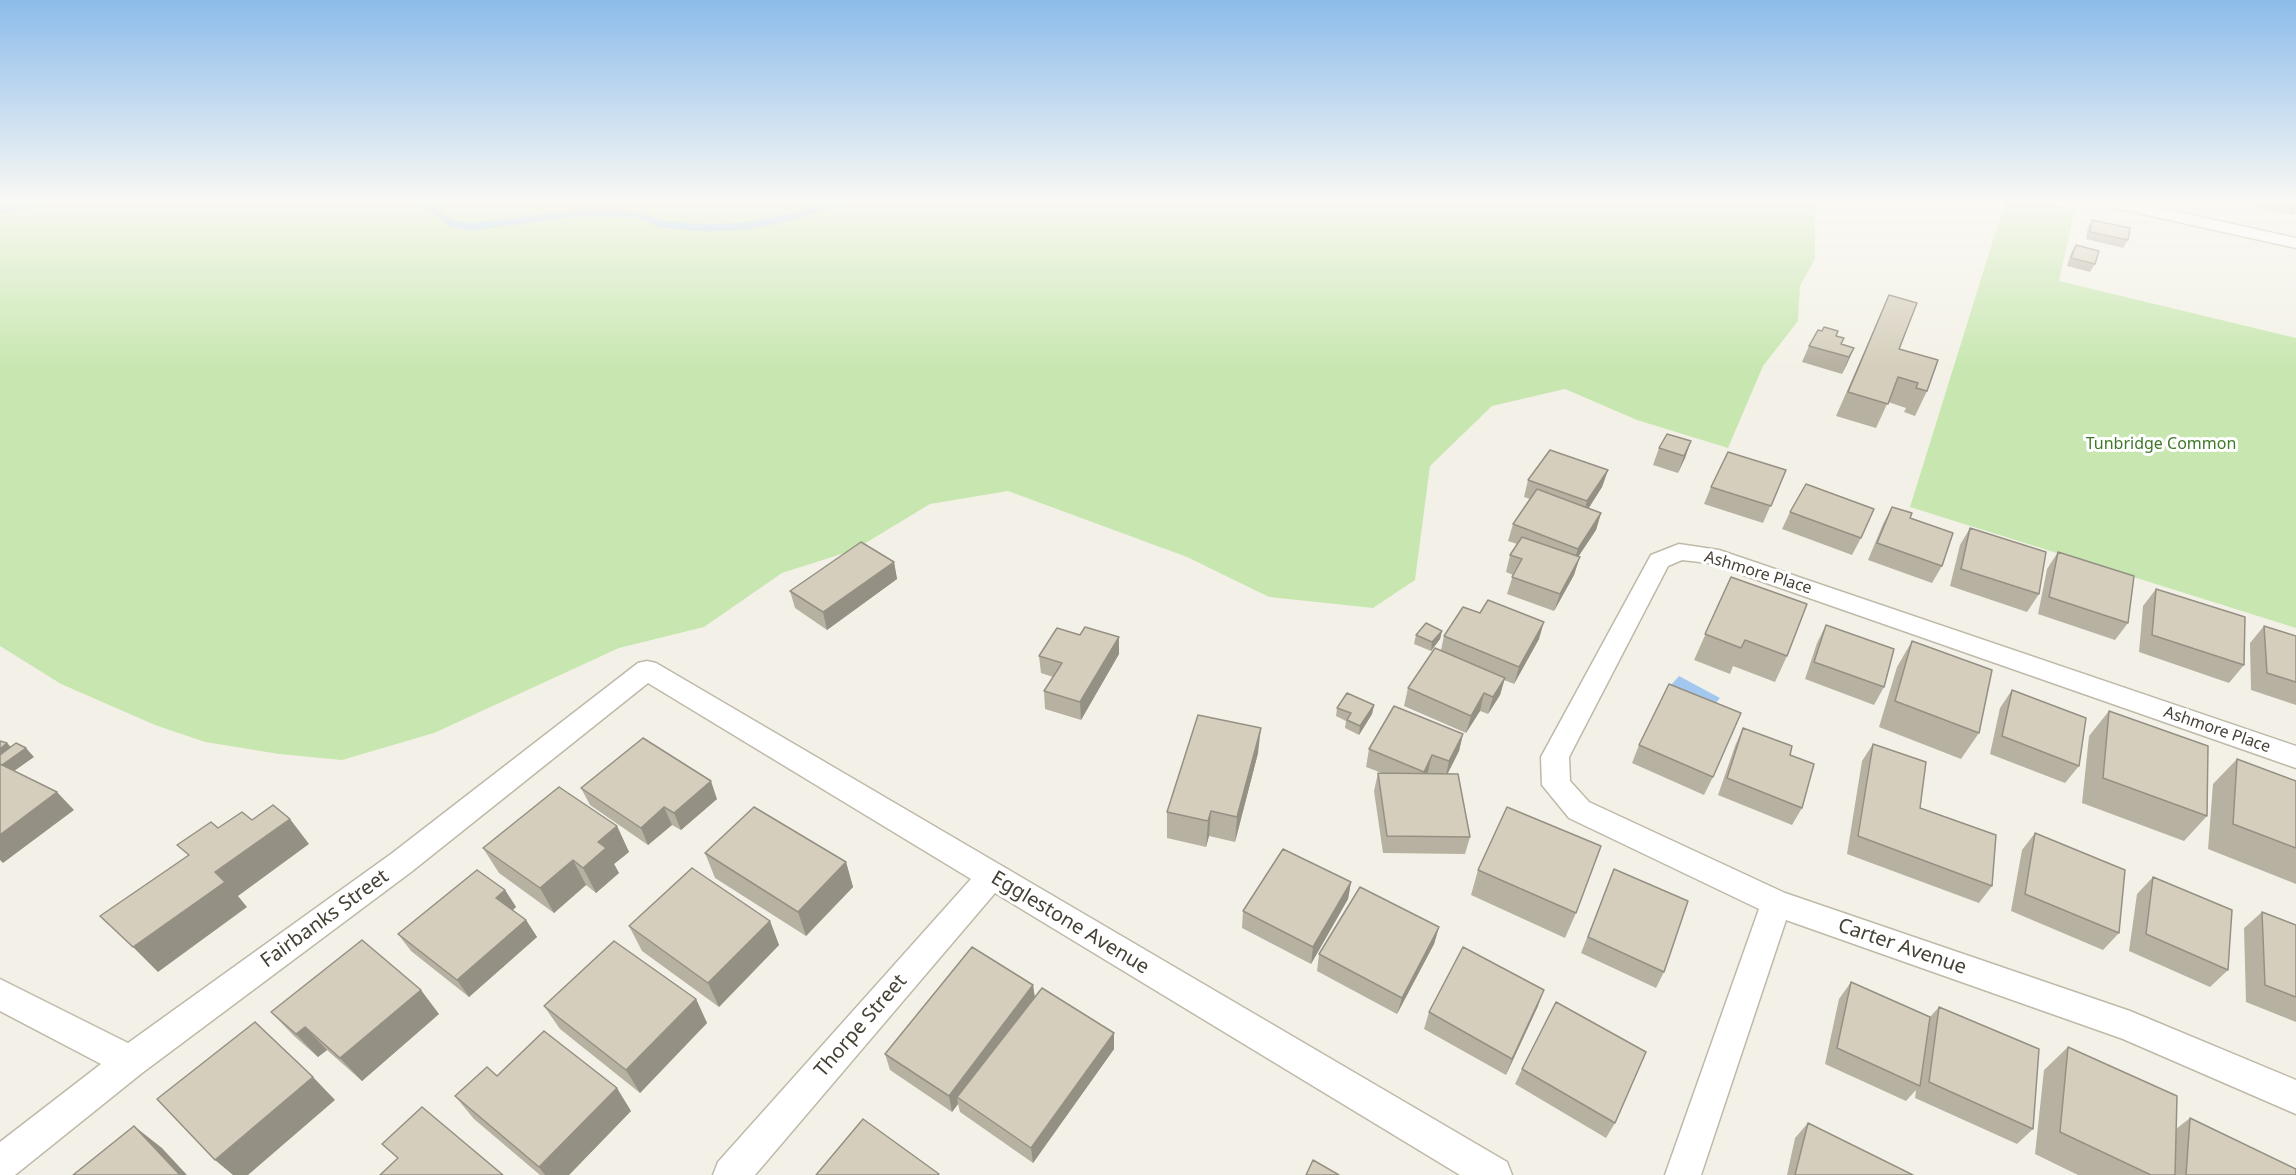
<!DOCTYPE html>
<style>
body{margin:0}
canvas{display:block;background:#f3f1e7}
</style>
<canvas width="2296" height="1175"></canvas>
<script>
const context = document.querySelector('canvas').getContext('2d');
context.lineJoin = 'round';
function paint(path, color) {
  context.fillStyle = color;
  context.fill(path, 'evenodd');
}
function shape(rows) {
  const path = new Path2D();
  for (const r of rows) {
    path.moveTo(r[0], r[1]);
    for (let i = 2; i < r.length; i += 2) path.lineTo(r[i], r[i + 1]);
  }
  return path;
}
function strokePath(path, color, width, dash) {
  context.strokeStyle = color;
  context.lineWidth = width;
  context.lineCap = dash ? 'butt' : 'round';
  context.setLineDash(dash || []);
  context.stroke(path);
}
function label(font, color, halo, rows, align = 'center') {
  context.font = font + ' "Noto Sans",sans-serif';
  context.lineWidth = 6;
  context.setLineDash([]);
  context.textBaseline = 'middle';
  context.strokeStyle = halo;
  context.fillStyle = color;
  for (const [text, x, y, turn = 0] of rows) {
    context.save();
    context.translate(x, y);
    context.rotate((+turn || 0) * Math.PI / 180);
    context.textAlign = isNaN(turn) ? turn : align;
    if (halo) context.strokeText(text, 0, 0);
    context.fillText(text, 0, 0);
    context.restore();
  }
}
paint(shape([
 [0,202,1823,202,1815,214,1815,259,1800,286,1798,321,1763,366,1728,448,1637,420,1565,389,1492,406,1430,466,1415,580,1373,608,1269,597,1187,557,1008,491,930,504,854,550,782,573,704,627,619,648,434,733,342,760,279,754,205,742,155,725,61,684,0,646],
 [2005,202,2046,202,2075,209,2059,281,2296,338,2296,628,1910,507]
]), '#c8e7b0');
paint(shape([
 [1679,676,1720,698,1705,716,1664,693]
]), '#a3c8f0');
strokePath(shape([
 [423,202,452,223,471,227,576,213,636,214,662,224,706,228,746,226,797,216,840,202],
 [0,211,36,202]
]), '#a3c8f0', 7);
const minor = shape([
 [2103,202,2133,202,2296,238,2296,248,2111,207,2103,202],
 [1679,544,1719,550,2296,746,2296,768,1709,563,1682,560,1668,566,1569,757,1570,781,1589,802,1785,893,2130,1011,2296,1080,2296,1114,2123,1039,1786,920,1701,1175,1665,1175,1759,909,1569,818,1542,785,1541,757,1651,555,1679,544],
 [647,661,656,663,1507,1162,1512,1175,1460,1175,995,893,755,1175,713,1175,718,1162,971,879,648,683,411,872,142,1073,15,1175,0,1175,0,1142,101,1064,0,1011,0,979,128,1043,391,854,638,663,647,661]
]);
strokePath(minor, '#bfb9a9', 3);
paint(minor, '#fff');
paint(shape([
 [2257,202,2296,202,2296,212,2294,215,2257,207],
 [2092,220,2128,240,2123,248,2086,239,2088,227],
 [2076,245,2095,264,2090,272,2067,266,2071,253],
 [1889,295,1899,349,1927,391,1915,416,1904,412,1906,408,1888,402,1876,428,1836,416],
 [1836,336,1841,344,1854,348,1842,374,1802,362,1809,346],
 [1691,441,1685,458,1678,473,1653,465,1659,448],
 [1608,470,1602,487,1589,508,1601,513,1596,530,1578,557,1574,575,1554,611,1507,594,1513,575,1506,572,1510,555,1517,544,1508,541,1513,524,1530,499,1524,497,1528,480],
 [1786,470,1763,523,1704,504,1711,487],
 [1892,507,1910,518,1942,566,1932,583,1868,560,1883,524],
 [1790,512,1861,538,1852,555,1782,529],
 [1970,528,2039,594,2027,612,1950,586,1960,545],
 [2058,552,2128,623,2115,640,2038,614,2047,569],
 [894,562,897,579,827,630,795,608,790,591],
 [1731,577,1787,656,1775,682,1733,666,1730,674,1694,660],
 [2156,589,2244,665,2229,683,2139,652,2143,606],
 [1826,625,1884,687,1874,705,1805,679,1817,643],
 [2264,626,2296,636,2296,705,2251,690,2250,643],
 [1442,631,1440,639,1431,651,1414,644,1416,635],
 [1080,635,1119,637,1119,654,1081,720,1045,709,1044,691,1053,677,1041,673,1039,656],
 [1444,636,1539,639,1514,684,1504,680,1500,695,1488,714,1480,711,1466,733,1404,706,1408,688,1441,650],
 [1912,641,1979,733,1961,759,1879,727,1897,667],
 [2012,690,2079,766,2065,783,1990,754,2000,708],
 [1374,705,1372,714,1359,735,1345,728,1346,721,1336,716,1337,708],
 [2109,711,2207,816,2184,841,2082,803,2089,736],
 [1743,728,1790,755,1802,808,1792,825,1718,795,1735,746],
 [1463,734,1459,751,1447,774,1470,837,1465,854,1383,853,1374,791,1378,773,1382,773,1366,767,1369,749],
 [1873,744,1920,808,1992,886,1979,903,1847,854,1862,761],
 [1639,745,1713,777,1704,795,1632,763],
 [1258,753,1235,842,1209,836,1206,847,1167,838,1167,812],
 [2237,759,2296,781,2296,884,2208,849,2213,784],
 [581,788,717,799,681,830,672,825,648,845,590,805],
 [617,826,629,852,614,864,619,873,596,893,586,885,554,913,499,873,483,848],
 [2035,833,2119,933,2103,950,2011,911,2022,850],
 [705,853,846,862,853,887,806,936,715,878],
 [1614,869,1664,972,1656,988,1581,953],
 [1478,870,1576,913,1565,938,1471,895],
 [2153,877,2228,970,2210,987,2129,951,2137,894],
 [1351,882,1348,899,1311,964,1242,928,1243,911],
 [505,890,516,907,513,910,526,920,537,937,469,997,411,951,398,934],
 [2262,912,2296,925,2296,1022,2246,1002,2244,928],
 [770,921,779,945,719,1007,642,951,629,926],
 [1439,927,1434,944,1397,1014,1317,971,1319,954],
 [1851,982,1929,1018,1939,1007,2033,1129,2017,1144,1915,1098,1916,1090,1906,1101,1825,1064,1839,999],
 [1033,985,1035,997,1114,1033,1114,1049,1033,1163,960,1112,958,1104,952,1112,890,1070,885,1054],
 [696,999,707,1023,640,1093,560,1029,544,1006],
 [1538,1006,1506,1075,1424,1029,1429,1012],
 [271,1012,439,1014,362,1081,327,1050,318,1057,294,1036],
 [2068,1047,2176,1129,2190,1118,2296,1175,2078,1175,2035,1154,2044,1070],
 [1522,1069,1615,1123,1606,1138,1515,1084],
 [455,1096,631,1111,569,1175,540,1175,474,1119],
 [1808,1123,1913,1175,1787,1175,1795,1138]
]), '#b7b1a2');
paint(shape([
 [1854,348,1847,364,1842,374,1849,357],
 [1691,441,1685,458,1678,473,1684,456],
 [1608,470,1602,487,1582,518,1587,501],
 [1601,513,1596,530,1572,566,1578,549],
 [1580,557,1574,575,1554,611,1560,594],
 [894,562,897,579,827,630,823,612],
 [1544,622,1539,639,1514,684,1519,667],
 [1442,631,1440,639,1431,651,1432,642],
 [1119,637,1119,654,1081,720,1080,702],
 [1505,678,1500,695,1488,714,1493,697],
 [1484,693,1480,711,1466,733,1471,716],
 [1374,705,1372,714,1359,735,1360,726],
 [1261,728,1258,753,1235,842,1237,817],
 [1463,734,1459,751,1445,779,1449,761],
 [7,743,15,751,0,765,0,749],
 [26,748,34,757,0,781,0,766],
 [1432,755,1428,772,1420,789,1424,772],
 [711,781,717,799,681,830,674,813],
 [57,792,74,810,3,863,0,860,0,835],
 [664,807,672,825,648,845,641,828],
 [1211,811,1209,836,1206,847,1208,821],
 [290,819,309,844,238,896,247,907,158,972,133,947,215,872],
 [617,826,629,852,614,864,619,873,596,893,583,868,598,842],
 [573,860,586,885,554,913,540,888],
 [846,862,853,887,806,936,798,912],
 [1351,882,1348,899,1311,964,1313,947],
 [505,890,516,907,507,914,496,898],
 [526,920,537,937,469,997,457,980],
 [770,921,779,945,719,1007,708,983],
 [1439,927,1434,944,1397,1014,1402,998],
 [1033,985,1035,1001,957,1097,958,1104,952,1112,949,1096],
 [421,990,439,1014,362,1081,340,1058],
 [1544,990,1538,1006,1506,1075,1512,1059],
 [696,999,707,1023,640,1093,626,1070],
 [305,1027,327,1050,318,1057,296,1034],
 [1114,1033,1114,1049,1033,1163,1031,1148],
 [313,1077,335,1100,248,1175,233,1175,215,1160],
 [617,1088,631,1111,569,1175,545,1175,539,1167],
 [134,1126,162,1148,187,1175,180,1175]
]), '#959084');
const building = shape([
 [2092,220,2130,228,2128,240,2090,232,2092,220],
 [2076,245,2099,251,2095,264,2071,258,2076,245],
 [1889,295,1917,303,1899,349,1938,360,1927,391,1916,388,1918,383,1898,377,1888,404,1848,392,1889,295],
 [1824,327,1838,331,1836,336,1844,338,1841,344,1854,348,1849,357,1809,346,1818,330,1822,331,1824,327],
 [1667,434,1691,441,1684,456,1659,448,1667,434],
 [1550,450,1608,470,1587,501,1528,480,1550,450],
 [1728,452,1786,470,1771,506,1711,487,1728,452],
 [1806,484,1874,509,1861,538,1790,512,1806,484],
 [1537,489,1601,513,1578,549,1513,524,1537,489],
 [1892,507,1912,513,1910,518,1953,533,1942,566,1877,543,1892,507],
 [1970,528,2046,552,2039,594,1961,569,1970,528],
 [1522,537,1580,557,1560,594,1512,577,1522,559,1510,555,1522,537],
 [861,542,894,562,823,612,790,591,861,542],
 [2058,552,2134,576,2128,623,2049,597,2058,552],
 [1731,577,1807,604,1787,656,1745,640,1741,648,1705,634,1731,577],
 [2156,589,2245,617,2244,665,2152,635,2156,589],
 [1488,600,1544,622,1519,667,1444,636,1463,607,1480,613,1488,600],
 [1426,623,1442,631,1432,642,1416,635,1426,623],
 [1826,625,1894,649,1884,687,1814,662,1826,625],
 [2264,626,2296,636,2296,682,2267,673,2264,626],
 [1085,627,1119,637,1080,702,1044,691,1062,663,1039,656,1057,628,1080,635,1085,627],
 [1912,641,1992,670,1979,733,1895,701,1912,641],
 [1435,648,1505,678,1493,697,1484,693,1471,716,1408,688,1435,648],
 [1669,684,1741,713,1713,777,1639,745,1669,684],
 [2012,690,2086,718,2079,766,2002,736,2012,690],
 [1347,693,1374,705,1360,726,1347,720,1351,713,1337,708,1347,693],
 [1394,706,1463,734,1449,761,1432,755,1424,772,1369,749,1394,706],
 [2109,711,2208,746,2207,816,2103,778,2109,711],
 [1198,715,1261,728,1237,817,1211,811,1208,821,1167,812,1198,715],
 [1743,728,1792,746,1790,755,1814,764,1802,808,1727,778,1743,728],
 [643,738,711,781,674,813,664,807,641,828,581,788,643,738],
 [0,741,7,743,0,749,0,741],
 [16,743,26,748,2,765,0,764,0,755,16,743],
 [1873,744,1926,762,1920,808,1996,835,1992,886,1858,836,1873,744],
 [2237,759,2296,781,2296,848,2233,824,2237,759],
 [0,764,57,792,0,835,0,764],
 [1378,773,1458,774,1470,837,1387,836,1378,773],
 [559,787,617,826,598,842,606,848,583,868,573,860,540,888,483,848,559,787],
 [273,805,290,819,215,872,225,882,133,947,100,916,189,855,177,845,211,822,218,828,242,812,252,820,273,805],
 [754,807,846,862,798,912,705,853,754,807],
 [1507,807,1601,846,1576,913,1478,870,1507,807],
 [2035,833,2125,870,2119,933,2025,894,2035,833],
 [1283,849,1351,882,1313,947,1243,911,1283,849],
 [692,868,770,921,708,983,629,926,692,868],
 [1614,869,1688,901,1664,972,1588,937,1614,869],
 [477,870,505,890,496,898,526,920,457,980,398,934,477,870],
 [2153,877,2232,910,2228,970,2146,934,2153,877],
 [1360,887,1439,927,1402,998,1319,954,1360,887],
 [2262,912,2296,925,2296,997,2265,985,2262,912],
 [362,940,421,990,340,1058,305,1027,296,1034,271,1012,362,940],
 [614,941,696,999,626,1070,544,1006,614,941],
 [972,947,1033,985,949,1096,885,1054,972,947],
 [1463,947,1544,990,1512,1059,1429,1012,1463,947],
 [1851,982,1930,1017,1920,1086,1837,1048,1851,982],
 [1042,988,1114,1033,1031,1148,957,1097,1042,988],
 [1556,1002,1646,1052,1615,1123,1522,1069,1556,1002],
 [1939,1007,2039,1049,2033,1129,1929,1082,1939,1007],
 [255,1022,313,1077,215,1160,157,1099,255,1022],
 [544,1031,617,1088,539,1167,455,1096,487,1067,497,1076,544,1031],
 [2068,1047,2177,1096,2175,1175,2151,1175,2060,1132,2068,1047],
 [422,1107,503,1175,380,1175,398,1158,382,1144,422,1107],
 [2190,1118,2296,1169,2296,1175,2186,1175,2190,1118],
 [863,1119,939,1174,938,1175,816,1175,863,1119],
 [1808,1123,1913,1175,1795,1175,1808,1123],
 [134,1126,180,1175,73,1175,134,1126],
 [1313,1160,1339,1175,1306,1175,1313,1160]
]);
paint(building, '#d5cebc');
strokePath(building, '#959084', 1.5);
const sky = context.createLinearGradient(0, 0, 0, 367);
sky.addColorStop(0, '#8cbceb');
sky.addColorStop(0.55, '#faf9f4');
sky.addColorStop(1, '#faf9f400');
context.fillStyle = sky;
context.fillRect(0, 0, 2296, 367);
label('16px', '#3f7829', '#fff', [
 ["Tunbridge Common",2161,444]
]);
label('16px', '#464136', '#fff', [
 ["Ashmore Place",1758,573,17],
 ["Ashmore Place",2217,730,19]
]);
label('20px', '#464136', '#fff', [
 ["Fairbanks Street",325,919,-36],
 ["Egglestone Avenue",1070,923,31],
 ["Carter Avenue",1902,947,19],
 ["Thorpe Street",861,1026,-49]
]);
</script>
